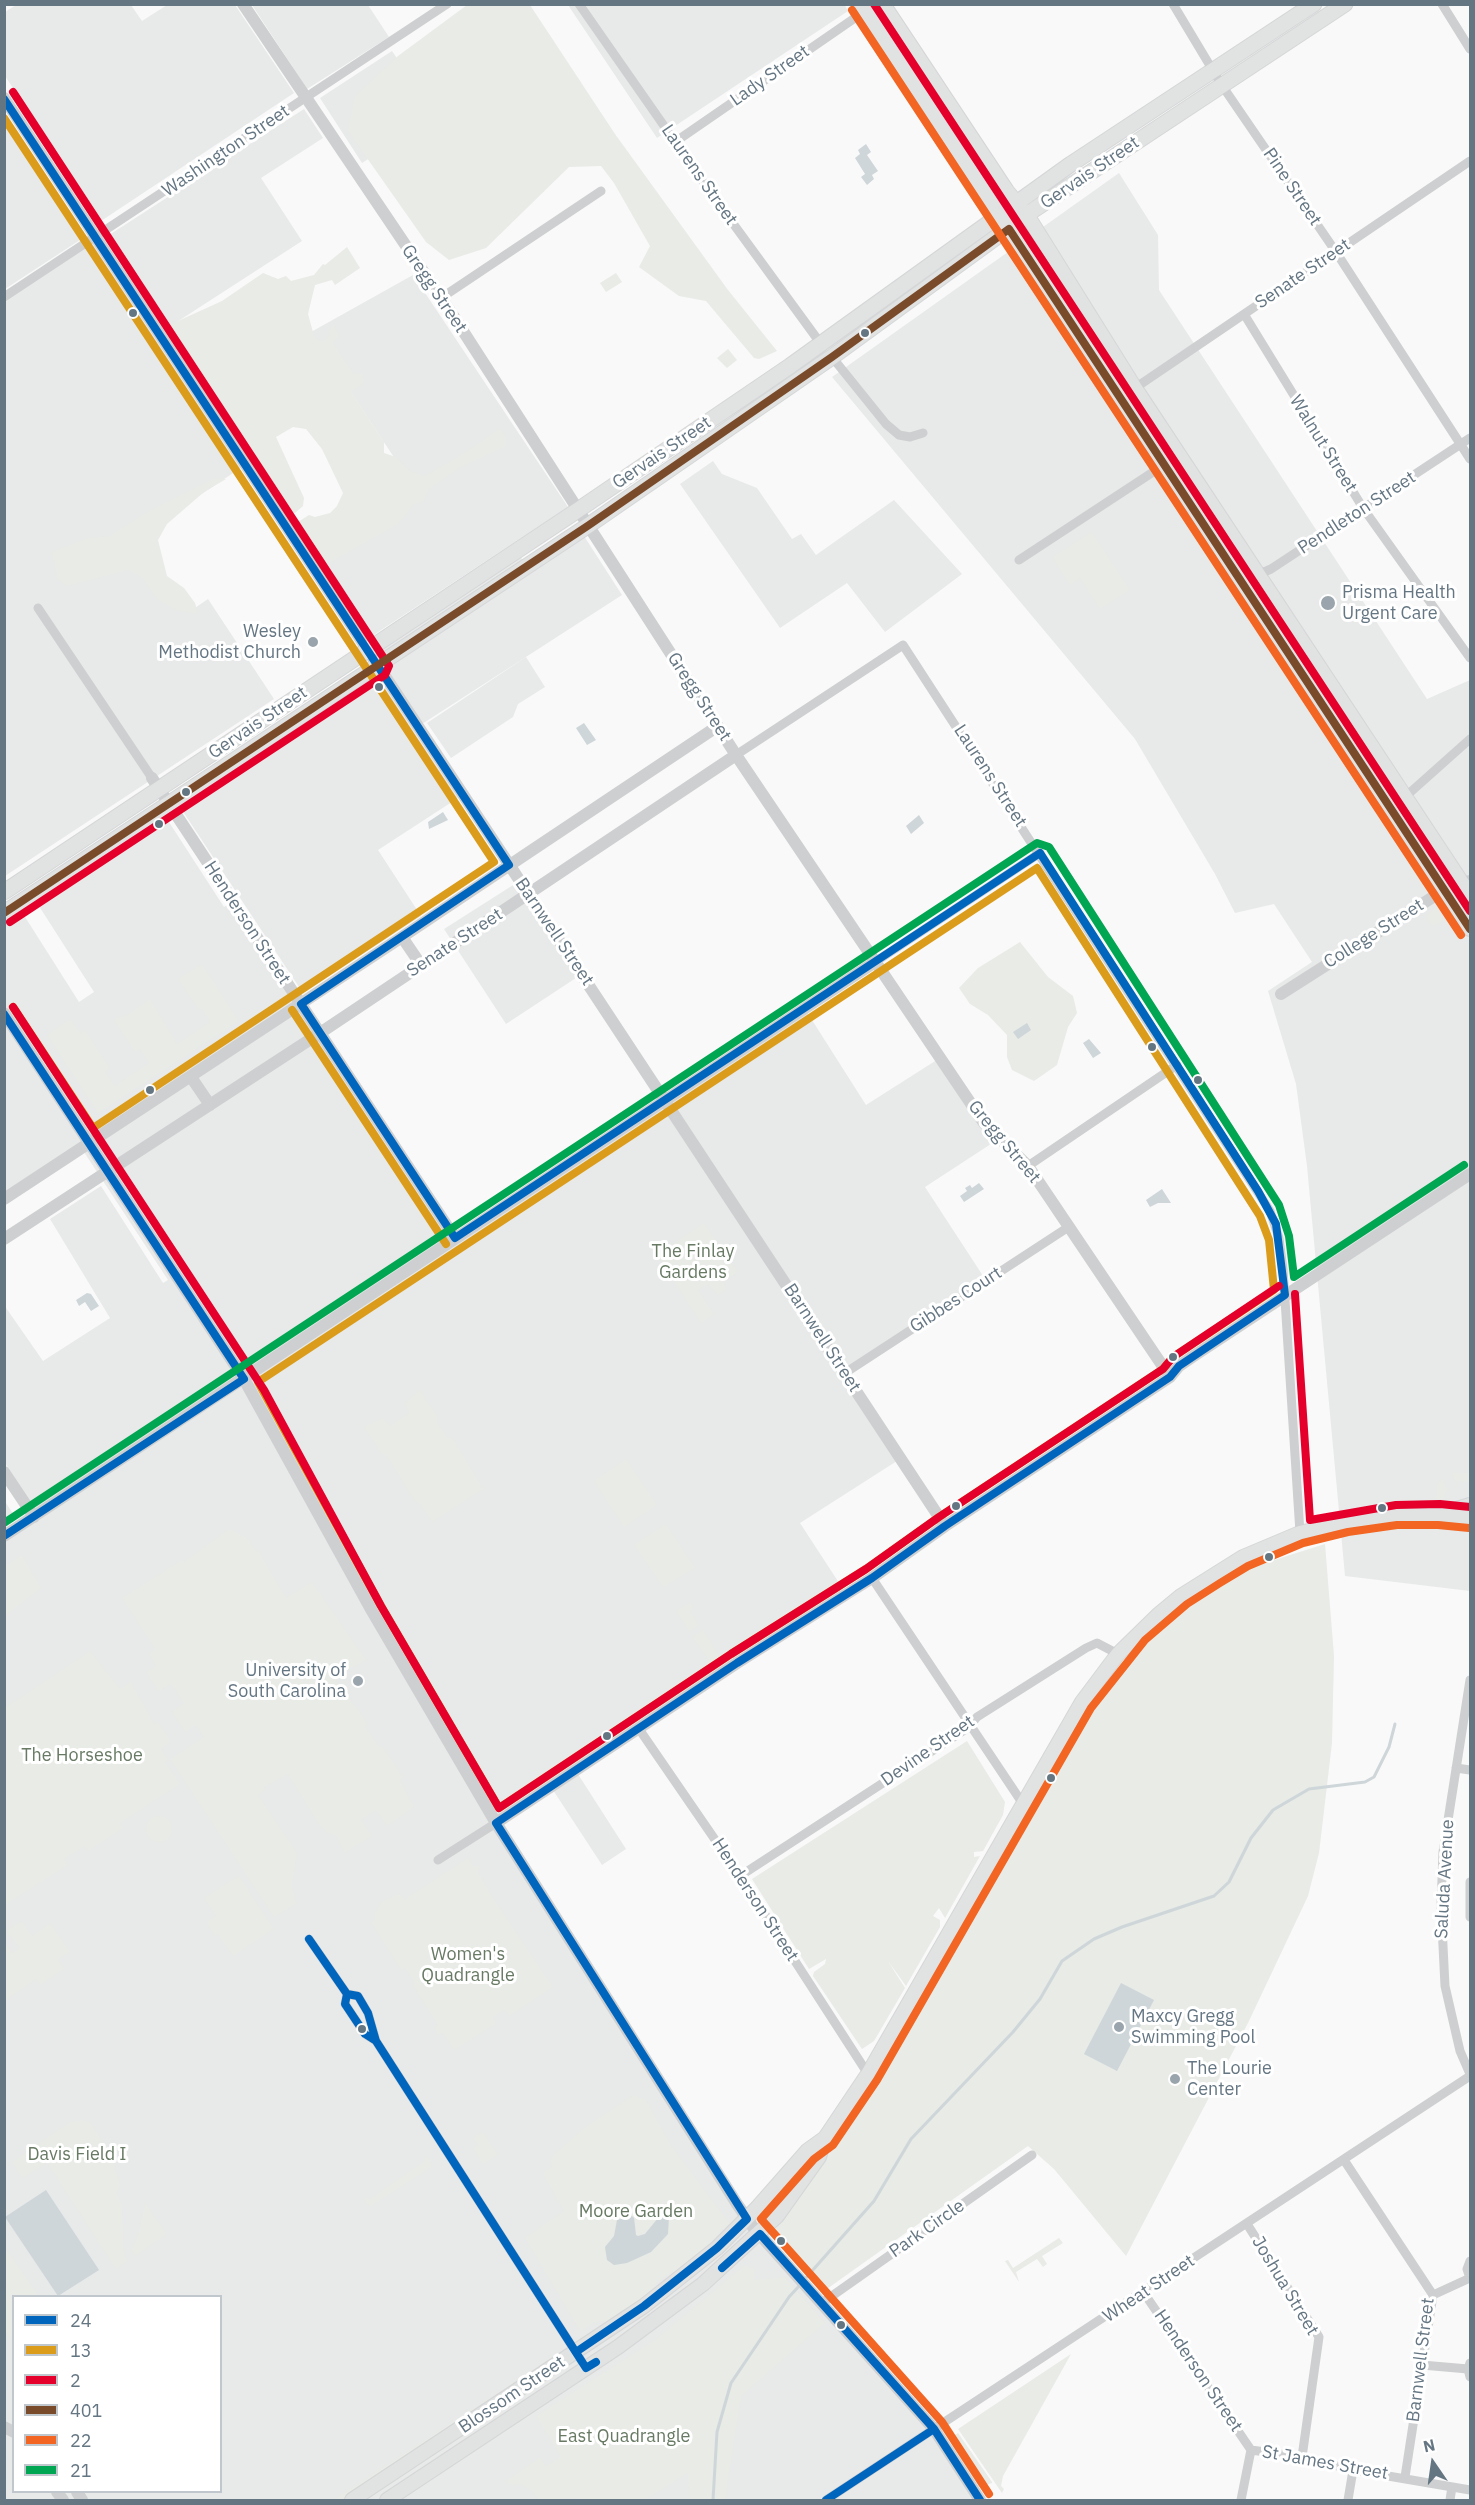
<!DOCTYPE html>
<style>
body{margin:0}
#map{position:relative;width:1475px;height:2505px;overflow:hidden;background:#f9f9f9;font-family:"IBM Plex Sans",sans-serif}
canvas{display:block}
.frame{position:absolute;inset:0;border:6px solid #657683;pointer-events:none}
.legend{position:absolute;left:12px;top:2295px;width:210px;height:198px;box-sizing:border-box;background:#fff;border:2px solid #c1c8cd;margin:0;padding:8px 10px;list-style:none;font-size:18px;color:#657683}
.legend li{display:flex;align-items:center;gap:12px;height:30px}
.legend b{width:30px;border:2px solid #c1c8cd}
.north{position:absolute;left:1403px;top:2433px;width:60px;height:60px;-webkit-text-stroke:4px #fff;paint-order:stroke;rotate:347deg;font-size:16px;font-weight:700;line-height:24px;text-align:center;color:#657683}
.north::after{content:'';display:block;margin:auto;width:21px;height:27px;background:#657683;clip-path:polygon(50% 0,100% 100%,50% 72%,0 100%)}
</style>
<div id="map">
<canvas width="1475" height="2505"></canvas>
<div class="frame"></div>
<ul class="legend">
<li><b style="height:8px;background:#0065bd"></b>24</li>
<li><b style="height:8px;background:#da9c1a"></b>13</li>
<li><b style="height:8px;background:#e4002b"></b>2</li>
<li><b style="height:8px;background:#7a4b2a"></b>401</li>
<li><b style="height:8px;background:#f26522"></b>22</li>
<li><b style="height:8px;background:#00a651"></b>21</li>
</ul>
<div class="north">N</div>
</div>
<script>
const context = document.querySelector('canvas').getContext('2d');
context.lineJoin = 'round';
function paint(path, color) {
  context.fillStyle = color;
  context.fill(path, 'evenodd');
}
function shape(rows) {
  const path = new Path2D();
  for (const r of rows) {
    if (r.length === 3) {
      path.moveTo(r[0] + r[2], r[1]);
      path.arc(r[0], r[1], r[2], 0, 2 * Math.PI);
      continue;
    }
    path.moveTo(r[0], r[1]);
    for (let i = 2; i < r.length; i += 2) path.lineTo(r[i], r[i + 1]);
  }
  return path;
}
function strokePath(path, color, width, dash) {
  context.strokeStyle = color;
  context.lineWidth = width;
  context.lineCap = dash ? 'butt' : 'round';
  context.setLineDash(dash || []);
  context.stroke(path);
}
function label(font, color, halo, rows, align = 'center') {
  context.font = font + ' "IBM Plex Sans",sans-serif';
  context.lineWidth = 6;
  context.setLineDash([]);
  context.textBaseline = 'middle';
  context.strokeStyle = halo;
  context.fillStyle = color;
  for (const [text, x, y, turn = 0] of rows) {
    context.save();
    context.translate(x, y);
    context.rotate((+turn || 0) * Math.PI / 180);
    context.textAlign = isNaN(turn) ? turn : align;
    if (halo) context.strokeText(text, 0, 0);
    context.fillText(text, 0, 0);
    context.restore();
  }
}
paint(shape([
 [844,4,848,11,657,138,568,5],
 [16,5,131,5,142,21,167,5,235,5,294,93,101,221,5,76,5,12],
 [252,5,368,5,389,37,307,89],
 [392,51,435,115,362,163,320,98],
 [304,109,323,138,261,178,302,241,166,329,106,237],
 [5,118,83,238,5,289,4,289],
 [1119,173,1158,235,1159,290,1427,699,1470,680,1470,1591,1345,1576,1307,1166,1296,1084,1268,991,1312,962,1274,904,1235,913,1215,874,1135,739,832,377],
 [97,232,251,461,139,536,189,612,208,599,274,699,5,876,5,293],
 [413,275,568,507,372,636,319,557,417,492,311,332],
 [713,461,722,474,757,488,792,539,801,534,816,555,894,500,962,574,885,632,847,583,780,628,680,484],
 [584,536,622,595,422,724,374,653,520,556,530,571],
 [526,657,545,687,518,704,513,717,451,758,427,723],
 [379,678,458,798,378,850,421,916,303,993,180,807],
 [167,819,224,907,231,903,453,1239,805,1009,866,1105,943,1056,997,1140,925,1187,987,1282,844,1373,900,1459,800,1523,845,1592,576,1771,626,1849,602,1865,551,1787,495,1823,736,2210,934,2432,977,2500,5,2500,4,1539,39,1516,5,1463,4,1305,43,1361,110,1318,50,1219,101,1186,163,1283,168,1280,82,1149,4,1200,5,904,13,898,79,1002,94,992,37,903],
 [14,2296,220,2296,220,2492,14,2492],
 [521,880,582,974,506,1024,444,929],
 [4,1500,16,1518,5,1525,4,1525]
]), '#e8e9e9');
paint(shape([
 [467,5,530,5,615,134,728,290,777,351,759,359,754,358,706,301,679,296,639,267,650,246,614,183,601,166,569,167,486,248,449,260,426,242,348,131,355,96,398,56],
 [347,247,360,268,335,285,332,280,315,285,308,314,314,336,319,341,326,340,330,334,330,329,334,325,339,336,333,343,354,374,363,374,364,383,351,392,384,442,384,453,396,457,410,471,425,476,466,452,500,428,507,438,506,446,461,467,429,489,424,501,414,504,398,524,327,564,321,559,298,528,298,522,309,515,315,517,330,513,337,506,343,493,322,449,306,429,293,427,276,437,304,498,303,506,295,513,287,513,241,442,231,431,168,331,167,326,222,301,263,273,278,279,286,276,291,281,314,275,323,264,325,265],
 [616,273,622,282,606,292,600,283],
 [728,349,737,360,727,368,717,358],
 [213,479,226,479,204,492,167,524,158,540,167,576,184,588,195,603,198,614,176,610,157,599,142,577,128,570,67,586,57,579,52,552,88,538,109,536,151,510],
 [1092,532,1130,590,1100,609,1080,578,1070,585,1052,557],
 [1434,909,1437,909,1445,920,1434,926,1429,923,1427,915],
 [1020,942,1048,977,1073,996,1077,1013,1068,1027,1057,1065,1034,1081,1012,1070,1007,1057,1007,1035,988,1015,970,1004,959,988,978,968],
 [202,964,239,1021,98,1113,47,1035,70,1019,80,1033,85,1030,110,1068,105,1072,115,1086,149,1063,140,1049,135,1052,114,1020,120,1017,129,1014,150,999,177,1044,210,1022,202,1009,199,1010,178,979],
 [704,1223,738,1272,723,1282,727,1289,718,1295,708,1284,698,1290,714,1314,701,1323,657,1255],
 [420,1390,437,1416,437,1422,447,1437,453,1439,483,1489,432,1522,419,1503,414,1500,387,1456,381,1453,364,1427,383,1418,390,1426,409,1413,405,1403],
 [626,1459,657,1505,624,1527,594,1481],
 [1452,1473,1470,1473,1470,1482,1456,1481,1457,1486,1453,1487,1456,1484],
 [1443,1478,1446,1488,1450,1488,1445,1492,1444,1499,1436,1499,1437,1484],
 [666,1524,695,1568,663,1587,634,1545],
 [229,1529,247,1538,256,1551,258,1550,286,1598,312,1582,366,1660,342,1673,343,1675,336,1680,368,1724,365,1726,379,1747,382,1746,403,1777,400,1780,414,1807,387,1826,376,1810,361,1820,372,1836,344,1853,337,1836,327,1833,318,1823,288,1774,264,1787,265,1790,258,1795,297,1853,292,1886,296,1904,274,1917,170,1759,204,1737,196,1725,185,1732,172,1712,184,1703,171,1684,158,1691,146,1672,156,1666,149,1654,155,1649,122,1598,182,1560,184,1562],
 [1325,1544,1334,1656,1332,1743,1319,1853,1308,1896,1248,2023,1126,2256,1054,2169,1028,2146,824,2291,776,2239,776,2228,829,2154,894,2051,1088,1712,1122,1667,1159,1630,1195,1600,1249,1568],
 [22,1555,41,1588,5,1616,5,1566],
 [691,1602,693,1608,690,1611,699,1625,689,1631,676,1611],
 [703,1630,720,1657,710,1663,693,1637],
 [90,1651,120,1689,131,1682,154,1724,158,1722,171,1742,161,1749,168,1760,165,1762,180,1784,120,1823,123,1828,88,1851,85,1846,64,1859,68,1865,6,1904,5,1708],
 [967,1741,1005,1802,1003,1815,983,1851,974,1852,974,1857,980,1856,945,1918,939,1908,933,1916,940,1920,940,1927,906,1986,888,1961,905,1988,874,2041,862,2049,813,1976,814,1972,825,1964,826,1959,809,1969,752,1879],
 [159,1829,13],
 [468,1858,473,1866,480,1866,478,1873,490,1893,553,1987,509,2016,505,2010,493,2017,497,2023,454,2050,443,2033,438,2035,436,2031,434,2028,438,2025,413,1986,415,1984,405,1968,401,1970,371,1922,375,1919,374,1915,381,1902,399,1894,405,1899],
 [239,1876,274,1929,233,1956,218,1934,215,1936,206,1922,216,1916,204,1898],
 [22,1921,32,1936,50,1923,70,1952,58,1959,64,1969,40,1985,36,1979,5,2001,5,1960,7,1958,5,1954,5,1937,7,1941,5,1943,12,1953,20,1948,6,1931],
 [634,2095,646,2100,671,2145,730,2224,719,2233,711,2246,675,2274,673,2271,657,2283,645,2299,609,2320,593,2323,580,2331,525,2238,564,2211,542,2173,552,2167,550,2158,584,2128],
 [82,2120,90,2122,111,2155,120,2185,116,2193,122,2205,124,2254,128,2261,116,2269,47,2163,22,2178,12,2162,70,2122],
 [483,2132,498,2155,483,2164,473,2148,478,2145,473,2138],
 [427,2156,433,2166,371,2206,366,2204,365,2198,370,2199,423,2162],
 [145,2203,167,2234,135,2256,131,2250,137,2239],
 [1059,2238,1063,2243,1042,2256,1047,2264,1043,2267,1037,2259,1016,2272,1019,2282,1005,2261,1008,2260,1013,2268],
 [4,2246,39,2296,14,2296,13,2340,5,2331],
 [745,2265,754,2268,755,2280,785,2277,825,2323,741,2396,725,2500,690,2500,687,2473,645,2500,579,2500,578,2498,538,2500,533,2492,521,2484,511,2485,505,2482,540,2457,546,2466,561,2457,536,2416,655,2340],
 [1071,2354,1003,2476,1001,2486,1004,2489,1002,2493,958,2429],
 [549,2359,550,2362,378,2476,340,2500,333,2500],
 [958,2433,992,2482,992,2483,978,2487,952,2448,950,2439]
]), '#e8ebe6');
paint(shape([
 [866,144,871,152,867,155,878,171,872,175,874,179,867,185,861,177,865,174,855,158,860,154,858,150],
 [584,723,596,740,587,745,576,728],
 [443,812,448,820,429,829,428,822],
 [919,815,924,823,911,834,906,826],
 [1027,1023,1031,1030,1018,1039,1013,1032],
 [1089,1039,1101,1053,1093,1058,1083,1043],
 [979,1183,984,1189,964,1202,960,1196,967,1191,965,1188,970,1185,972,1188],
 [1162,1189,1171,1203,1158,1203,1150,1207,1146,1200],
 [87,1293,91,1294,99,1306,91,1311,85,1302,79,1306,76,1300],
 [1121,1983,1154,2000,1117,2071,1084,2054],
 [46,2190,99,2270,58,2296,5,2217],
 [631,2215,634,2218,636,2235,638,2236,645,2234,658,2218,663,2215,669,2216,668,2234,651,2252,627,2263,614,2265,607,2260,605,2247,614,2236,617,2220]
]), '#ced6d9');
strokePath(shape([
 [804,2280,874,2201,911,2139,1013,2032,1040,1999,1062,1961,1094,1939,1122,1927,1214,1896,1229,1882,1251,1838,1273,1810,1309,1789,1365,1782,1374,1777,1389,1747,1395,1724],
 [713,2500,717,2432,731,2383,789,2297,800,2285]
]), '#ced6d9', 3);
const secondary = shape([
 [861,4,1470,929],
 [883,4,1007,191,1027,215,1135,388,1470,895],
 [1447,1512,1470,1505],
 [352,2500,644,2306,717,2248,756,2209,807,2151,825,2138,868,2074,1082,1702,1118,1654,1158,1615,1181,1596,1243,1557,1300,1533,1346,1522,1396,1515,1439,1514,1470,1518],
 [387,2500,618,2347,703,2284,777,2216,819,2157,825,2138]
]);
const primary = shape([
 [4,892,578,510,790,366,1071,164,1314,4],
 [4,913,589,525,832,357,1035,209,1345,4]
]);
strokePath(secondary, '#d5d6d7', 16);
strokePath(primary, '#d5d6d7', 17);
strokePath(shape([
 [579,4,713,196,821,344],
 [1173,4,1221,84,1336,252,1470,459],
 [1442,4,1470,49],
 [675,142,865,11],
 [4,297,447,4],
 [441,298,601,191],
 [1244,314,1363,508,1470,658],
 [832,357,886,424,899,435,910,437,923,433],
 [1135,388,1470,161],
 [1019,560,1179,455],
 [1241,582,1271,569,1470,438],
 [38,608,152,778],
 [736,755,903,645,1270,1211,1279,1238,1283,1269,1300,1533],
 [1405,797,1470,739],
 [875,962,1040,853],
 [1028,1166,1177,1065],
 [845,1373,1067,1228],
 [872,1578,1023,1804],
 [1470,1680,1443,1852,1441,1906,1445,1986,1460,2051,1470,2074],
 [639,1729,740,1876,868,2074],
 [1456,1768,1470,1770],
 [438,1860,496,1823],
 [740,1876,969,1727,977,1717,1086,1648,1097,1643,1118,1654],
 [1470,1882,1470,1917],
 [309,1939,347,1994],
 [376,2041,365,2034,345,2004,347,1994,358,1996,368,2013,376,2041,586,2368],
 [1344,2160,1433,2295,1405,2477],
 [1247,2224,1319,2337,1302,2457],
 [1470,2278,1467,2269,1470,2261],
 [1144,2293,1251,2450],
 [1433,2295,1470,2278],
 [822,2303,1032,2155],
 [1470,2363,1468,2369,1470,2377],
 [1422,2365,1468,2369],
 [1251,2450,1302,2457,1353,2470,1470,2490],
 [826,2500,1470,2076],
 [1241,2500,1251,2450],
 [1348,2500,1353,2470],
 [1450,2500,1452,2487]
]), '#cecfd0', 9);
strokePath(shape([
 [243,4,454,317,736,755,984,1123,1028,1166,1170,1377],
 [4,98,945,1526],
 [152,778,455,1238],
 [402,937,421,965],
 [1281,994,1444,890,1470,881],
 [4,1013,244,1379,372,1611,496,1823,737,2204,753,2227,934,2429,980,2500],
 [191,1077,210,1105],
 [4,1199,402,937,718,726],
 [4,1239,320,1033,736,755],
 [4,1472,34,1517],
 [4,1536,875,962],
 [496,1823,737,1663,872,1578,945,1526,1170,1377,1179,1366,1195,1355,1470,1174],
 [4,2427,14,2432],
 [57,2492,63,2500],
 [77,2492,82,2500]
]), '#cecfd0', 12);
strokePath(secondary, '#e1e2e2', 14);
strokePath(primary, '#e1e2e2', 15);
strokePath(shape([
 [4,99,509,865,301,1004,455,1238,1040,853,1258,1191,1276,1224,1285,1295,1179,1366,1170,1377,945,1526,872,1578,737,1663,496,1823,747,2219,717,2248,644,2306,576,2352],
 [4,1014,244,1379,4,1536],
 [309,1939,347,1994],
 [347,1994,358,1996,368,2013,376,2041,365,2034,345,2004,347,1994],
 [376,2041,586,2368,596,2362],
 [722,2268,760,2234,934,2429,980,2500],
 [826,2500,934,2429]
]), '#0065bd', 8);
strokePath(shape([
 [4,118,494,862,93,1128,13,1007],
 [1037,868,1260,1216,1269,1240,1274,1290,1173,1357,1163,1369,939,1517,866,1569,731,1654,499,1808,381,1606,258,1382,1037,868],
 [292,1010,446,1244]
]), '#da9c1a', 8);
strokePath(shape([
 [874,4,1470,911],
 [10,922,385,675,389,666,13,92],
 [13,1007,264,1390,381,1606,499,1808,731,1654,866,1569,939,1517,1163,1369,1173,1357,1279,1286],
 [1295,1294,1310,1520,1396,1505,1440,1504,1470,1507]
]), '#e4002b', 8);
strokePath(shape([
 [4,913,589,525,832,357,1009,229,1470,929]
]), '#7a4b2a', 8);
strokePath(shape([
 [852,10,1461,935],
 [989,2494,942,2422,761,2219,814,2159,833,2145,877,2080,1091,1708,1145,1640,1187,1604,1220,1583,1248,1566,1303,1543,1348,1532,1397,1525,1438,1525,1469,1528]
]), '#f26522', 8);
strokePath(shape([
 [4,1523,1037,843,1049,847,1279,1205,1289,1236,1294,1277,1464,1165]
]), '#00a651', 8);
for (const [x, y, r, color] of [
 [133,313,5,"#657683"],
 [865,333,5,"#657683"],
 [1328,603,8,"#99a4ac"],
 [313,642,6,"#99a4ac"],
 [379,687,5,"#657683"],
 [186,792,5,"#657683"],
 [159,824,5,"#657683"],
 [1152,1047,5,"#657683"],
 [1198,1080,5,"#657683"],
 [150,1090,5,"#657683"],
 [1173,1357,5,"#657683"],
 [956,1506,5,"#657683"],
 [1382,1508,5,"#657683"],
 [1269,1557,5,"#657683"],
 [358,1681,6,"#99a4ac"],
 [607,1736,5,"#657683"],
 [1051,1778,5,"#657683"],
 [1119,2027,6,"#99a4ac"],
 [362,2029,5,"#657683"],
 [1175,2079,6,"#99a4ac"],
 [781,2241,5,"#657683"],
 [841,2325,5,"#657683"]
]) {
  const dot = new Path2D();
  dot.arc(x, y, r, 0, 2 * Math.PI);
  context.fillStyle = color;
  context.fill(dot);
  strokePath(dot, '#fff', 2);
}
label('18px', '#657683', '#fff', [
 ["Lady Street",770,76,-35],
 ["Washington Street",226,151,-34],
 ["Gervais Street",1090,173,-34],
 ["Laurens Street",699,175,55],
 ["Pine Street",1292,187,56],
 ["Senate Street",1303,274,-34],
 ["Gregg Street",434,289,56],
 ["Walnut Street",1323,444,58],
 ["Gervais Street",662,453,-34],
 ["Pendleton Street",1357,513,-33],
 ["Gregg Street",699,697,57],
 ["Gervais Street",258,723,-34],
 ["Laurens Street",990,776,57],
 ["Henderson Street",247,923,57],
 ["Barnwell Street",554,932,56],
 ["College Street",1374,934,-32],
 ["Senate Street",455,943,-33],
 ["Gregg Street",1004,1142,50],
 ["Gibbes Court",956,1300,-33],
 ["Barnwell Street",822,1338,57],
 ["Devine Street",928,1751,-35],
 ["Saluda Avenue",1445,1879,-87],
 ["Henderson Street",755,1900,57],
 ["Park Circle",927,2229,-35],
 ["Joshua Street",1285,2286,59],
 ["Wheat Street",1149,2289,-34],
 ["Barnwell Street",1421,2360,-83],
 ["Henderson Street",1198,2371,56],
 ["Blossom Street",512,2395,-34],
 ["St James Street",1325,2463,10]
]);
label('18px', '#657683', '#fff', [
 ["Prisma Health",1342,593],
 ["Urgent Care",1342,614],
 ["Wesley",301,632,"right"],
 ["Methodist Church",301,653,"right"],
 ["University of",346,1671,"right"],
 ["South Carolina",346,1692,"right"],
 ["Maxcy Gregg",1131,2017],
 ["Swimming Pool",1131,2038],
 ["The Lourie",1187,2069],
 ["Center",1187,2090]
], 'left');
label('18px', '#687a64', '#fff', [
 ["The Finlay",693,1252],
 ["Gardens",693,1273],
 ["The Horseshoe",82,1756],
 ["Women's",468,1955],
 ["Quadrangle",468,1976],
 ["Davis Field I",77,2155],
 ["Moore Garden",636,2212],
 ["East Quadrangle",624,2437]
]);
</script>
